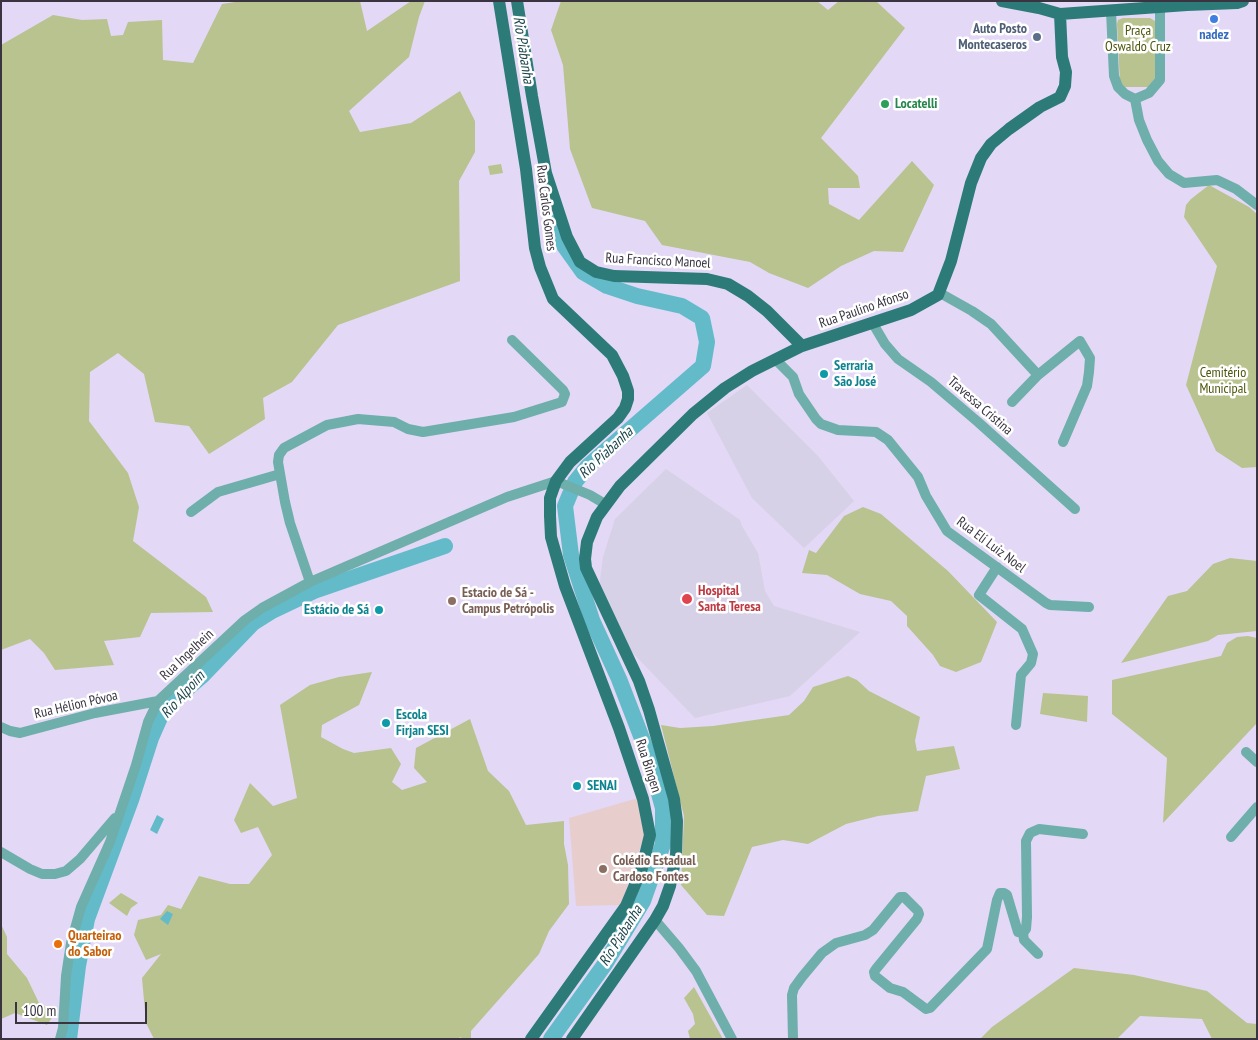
<!DOCTYPE html>
<meta charset="utf-8">
<style>
body{margin:0}
#map{position:relative;width:1258px;height:1040px;overflow:hidden;background:#e3d8f6;font-family:"PT Sans Narrow",sans-serif}
canvas{display:block}
.frame{position:absolute;inset:0;border:2px solid #393440;pointer-events:none}
.scale{position:absolute;left:15px;top:1002px;width:132px;height:22px;box-sizing:border-box;border:2px solid #393440;border-top:0;padding-left:6px;font-size:15px;line-height:18px;white-space:nowrap;color:#393440;-webkit-text-stroke:4px #fff;paint-order:stroke}
</style>
<div id="map">
<canvas width="1258" height="1040"></canvas>
<div class="frame"></div>
<div class="scale">100 m</div>
</div>
<script>
const context = document.querySelector('canvas').getContext('2d');
context.lineJoin = 'round';
function paint(path, color) {
  context.fillStyle = color;
  context.fill(path, 'evenodd');
}
function shape(rows) {
  const path = new Path2D();
  for (const r of rows) {
    path.moveTo(r[0], r[1]);
    for (let i = 2; i < r.length; i += 2) path.lineTo(r[i], r[i + 1]);
  }
  return path;
}
function strokePath(path, color, width, dash) {
  context.strokeStyle = color;
  context.lineWidth = width;
  context.lineCap = dash ? 'butt' : 'round';
  context.setLineDash(dash || []);
  context.stroke(path);
}
function label(font, color, halo, rows, align = 'center') {
  context.font = font + ' "PT Sans Narrow",sans-serif';
  context.lineWidth = 5;
  context.setLineDash([]);
  context.textBaseline = 'middle';
  context.strokeStyle = halo;
  context.fillStyle = color;
  for (const [text, x, y, turn = 0] of rows) {
    context.save();
    context.translate(x, y);
    context.rotate((+turn || 0) * Math.PI / 180);
    context.textAlign = isNaN(turn) ? turn : align;
    if (halo) context.strokeText(text, 0, 0);
    context.fillText(text, 0, 0);
    context.restore();
  }
}
paint(shape([
 [638,798,645,834,621,905,576,906,569,818]
]), '#e8cdcd');
paint(shape([
 [747,385,818,456,854,501,804,548,752,498,707,413],
 [666,469,740,520,742,526,758,553,765,591,774,606,860,632,790,696,695,718,630,650,599,588,603,557,615,519]
]), '#d6d1e6');
paint(shape([
 [242,1,360,1,367,31,411,1,425,1,419,17,409,57,349,111,360,132,411,123,460,91,475,121,475,152,459,181,460,281,338,325,292,382,263,398,265,419,209,454,189,426,155,422,144,374,118,353,90,372,89,421,128,473,139,507,133,541,206,597,213,612,151,613,140,637,104,641,114,665,55,670,44,653,30,639,1,650,1,45,53,15,82,20,107,19,111,36,123,35,128,22,162,20,163,60,193,63,222,4],
 [561,1,817,1,828,10,839,1,877,2,905,28,821,138,858,176,860,188,828,188,829,204,859,220,912,161,934,185,903,252,874,251,841,266,808,288,769,273,750,262,662,245,645,221,592,208,570,149,563,65,551,30],
 [1123,18,1150,18,1155,21,1156,77,1148,87,1125,87,1120,83,1117,24,1118,20],
 [501,164,503,173,490,175,488,166],
 [1209,185,1249,207,1257,214,1257,467,1242,468,1216,451,1186,385,1217,266,1184,217,1186,205,1191,199],
 [863,507,881,514,948,571,997,622,981,662,956,672,940,666,933,655,907,626,907,616,891,601,860,594,827,575,802,573,809,550,816,553,844,516],
 [1230,558,1257,561,1257,631,1218,635,1208,641,1121,663,1168,596,1187,591,1213,564],
 [1248,636,1257,638,1257,723,1163,823,1167,758,1112,714,1112,680,1221,656,1227,643,1237,637],
 [372,672,359,705,322,725,321,737,343,749,354,753,391,748,401,764,392,782,402,790,427,782,414,768,416,748,470,719,488,771,509,791,526,825,564,821,564,844,568,865,569,904,549,931,539,954,471,1031,471,1039,463,1039,460,1037,459,1039,154,1039,146,1023,142,978,161,954,146,960,134,935,138,920,161,915,168,905,181,909,199,876,230,884,249,884,272,855,258,827,241,833,234,820,250,783,273,806,297,798,280,705,310,685,339,677],
 [848,676,857,680,869,691,920,717,915,741,917,751,954,746,960,769,926,776,918,811,878,816,846,824,808,844,783,840,752,847,724,916,707,915,681,885,684,816,661,725,680,728,713,726,789,715,804,701,813,687],
 [1043,693,1088,696,1087,722,1040,714],
 [121,893,138,903,131,908,127,916,109,903],
 [1,924,7,937,7,954,27,978,39,1003,55,1013,47,1025,15,1013,1,1019],
 [1074,968,1134,975,1207,991,1247,1023,1257,1024,1257,1039,1212,1039,1202,1019,1140,1016,1117,1039,980,1039,992,1027],
 [694,987,723,1039,690,1039,688,1031,695,1024,693,1014,684,998]
]), '#b9c38f');
paint(shape([
 [157,815,164,819,157,834,150,830],
 [167,911,173,914,168,925,160,919]
]), '#63bbca');
strokePath(shape([
 [69,1039,78,966,87,919,131,800,151,738,162,713,182,693,202,676,253,623,272,611,314,591,445,546],
 [551,1039,605,964,643,901,663,844,663,808,648,754,619,679,592,620,571,555,565,506,575,482,588,466,703,366,707,342,702,318,682,306,637,296,607,286,583,272,563,244,557,222]
]), '#63bbca', 16);
strokePath(shape([
 [1111,11,1114,76,1118,87,1125,94,1135,99,1149,93,1160,80,1160,8],
 [1135,99,1139,120,1147,140,1158,161,1169,174,1184,183,1217,180,1236,189,1257,205],
 [940,293,972,311,991,324,1038,375],
 [872,322,885,344,898,359,931,382,978,422,1075,509],
 [775,359,793,377,799,394,816,419,821,424,838,430,876,432,888,440,918,477,926,496,947,531,1046,603,1050,605,1089,607],
 [1012,402,1038,375,1080,341,1090,358,1089,372,1087,386,1063,442],
 [191,512,218,492,280,474],
 [997,567,979,595,1022,629,1033,654,1031,663,1021,675,1016,725],
 [310,582,290,523,285,502,278,462,279,455,284,448,327,425,358,419,394,422,408,429,423,432,514,417,562,402,565,394,563,390,512,340],
 [1,727,10,731,20,733,95,713,158,701],
 [1246,752,1257,762],
 [1231,837,1257,807],
 [1,852,30,869,42,874,55,874,66,871,80,859,115,818],
 [655,920,679,948,696,971,732,1039],
 [1023,933,1026,929,1027,917,1026,841,1030,833,1039,829,1083,834],
 [60,1039,63,1028,66,976,71,943,81,907,110,842,136,765,148,722,158,701,245,620,262,608,310,582,507,497,556,481,590,495,605,504],
 [793,1039,792,995,794,988,802,977,822,953,836,943,865,935,873,930,900,897,904,897,918,911,919,914,917,919,876,969,874,972,875,976,890,988,903,992,926,1009,930,1008,987,949,997,900,1000,893,1004,893,1007,895,1018,932,1023,933,1024,940,1038,954]
]), '#6eaeab', 10);
strokePath(shape([
 [499,1,526,169,535,248,540,267,553,299,612,355,623,376,628,391,628,399,625,408,618,418,570,462,556,481,550,498,550,516,551,537,565,586,619,728,643,799,650,835,642,868,626,906,531,1039],
 [517,1,532,96,546,173,567,237,580,262,596,272,614,276,707,279,728,284,748,296,767,311,802,346],
 [1002,1,1039,8,1060,14,1187,5,1237,3,1243,1],
 [572,1039,655,920,663,906,670,886,676,856,677,821,674,799,649,710,639,681,586,568,585,559,587,542,597,517,620,486,693,414,725,388,752,371,802,346,911,310,938,295,951,261,971,183,981,158,991,144,1009,129,1040,107,1060,97,1065,86,1066,72,1062,57,1060,14]
]), '#2d7b79', 12);
for (const [x, y, r, color] of [
 [1214,19,5,"#3f7fe0"],
 [1037,37,5,"#5c6f8a"],
 [885,104,5,"#2e9e5b"],
 [824,374,5,"#0f9aa8"],
 [687,599,6,"#e0444e"],
 [452,601,5,"#8d6e63"],
 [379,610,5,"#0f9aa8"],
 [386,723,5,"#0f9aa8"],
 [577,786,5,"#0f9aa8"],
 [603,869,5,"#8d6e63"],
 [58,944,5,"#e8710a"]
]) {
  const dot = new Path2D();
  dot.arc(x, y, r, 0, 2 * Math.PI);
  context.fillStyle = color;
  context.fill(dot);
  strokePath(dot, '#fff', 2);
}
label('bold 14px', '#4e5e75', '#fff', [
 ["Auto Posto",1027,29],
 ["Montecaseros",1027,45]
], 'right');
label('14px', '#4d570c', '#fff', [
 ["Praça",1138,31],
 ["Oswaldo Cruz",1138,47],
 ["Cemitério",1223,373],
 ["Municipal",1223,389]
]);
label('bold 14px', '#366cbe', '#fff', [
 ["nadez",1214,35]
]);
label('bold 14px', '#27864d', '#fff', [
 ["Locatelli",895,104]
], 'left');
label('14px', '#393440', '#fff', [
 ["Rua Carlos Gomes",546,208,83],
 ["Rua Francisco Manoel",658,261,3],
 ["Rua Paulino Afonso",864,309,-19],
 ["Travessa Cristina",980,406,41],
 ["Rua Eli Luiz Noel",991,545,37],
 ["Rua Ingelhein",187,655,-43],
 ["Rua Hélion Póvoa",76,705,-13],
 ["Rua Bingen",648,766,72]
]);
label('bold 14px', '#0d838f', '#fff', [
 ["Serraria",834,366],
 ["São José",834,382],
 ["Estácio de Sá",369,610,"right"],
 ["Escola",396,715],
 ["Firjan SESI",396,731],
 ["SENAI",587,786]
], 'left');
label('bold 14px', '#be3a42', '#fff', [
 ["Hospital",698,591],
 ["Santa Teresa",698,607]
], 'left');
label('bold 14px', '#785e54', '#fff', [
 ["Estacio de Sá -",462,593],
 ["Campus Petrópolis",462,609],
 ["Colédio Estadual",613,861],
 ["Cardoso Fontes",613,877]
], 'left');
label('bold 14px', '#c56008', '#fff', [
 ["Quarteirao",68,936],
 ["do Sabor",68,952]
], 'left');
label('italic 15px', '#1c454b', '#fff', [
 ["Rio Piabanha",523,50,81],
 ["Rio Piabanha",606,453,-43],
 ["Rio Alpoim",183,695,-48],
 ["Rio Piabanha",621,936,-58]
]);
</script>
